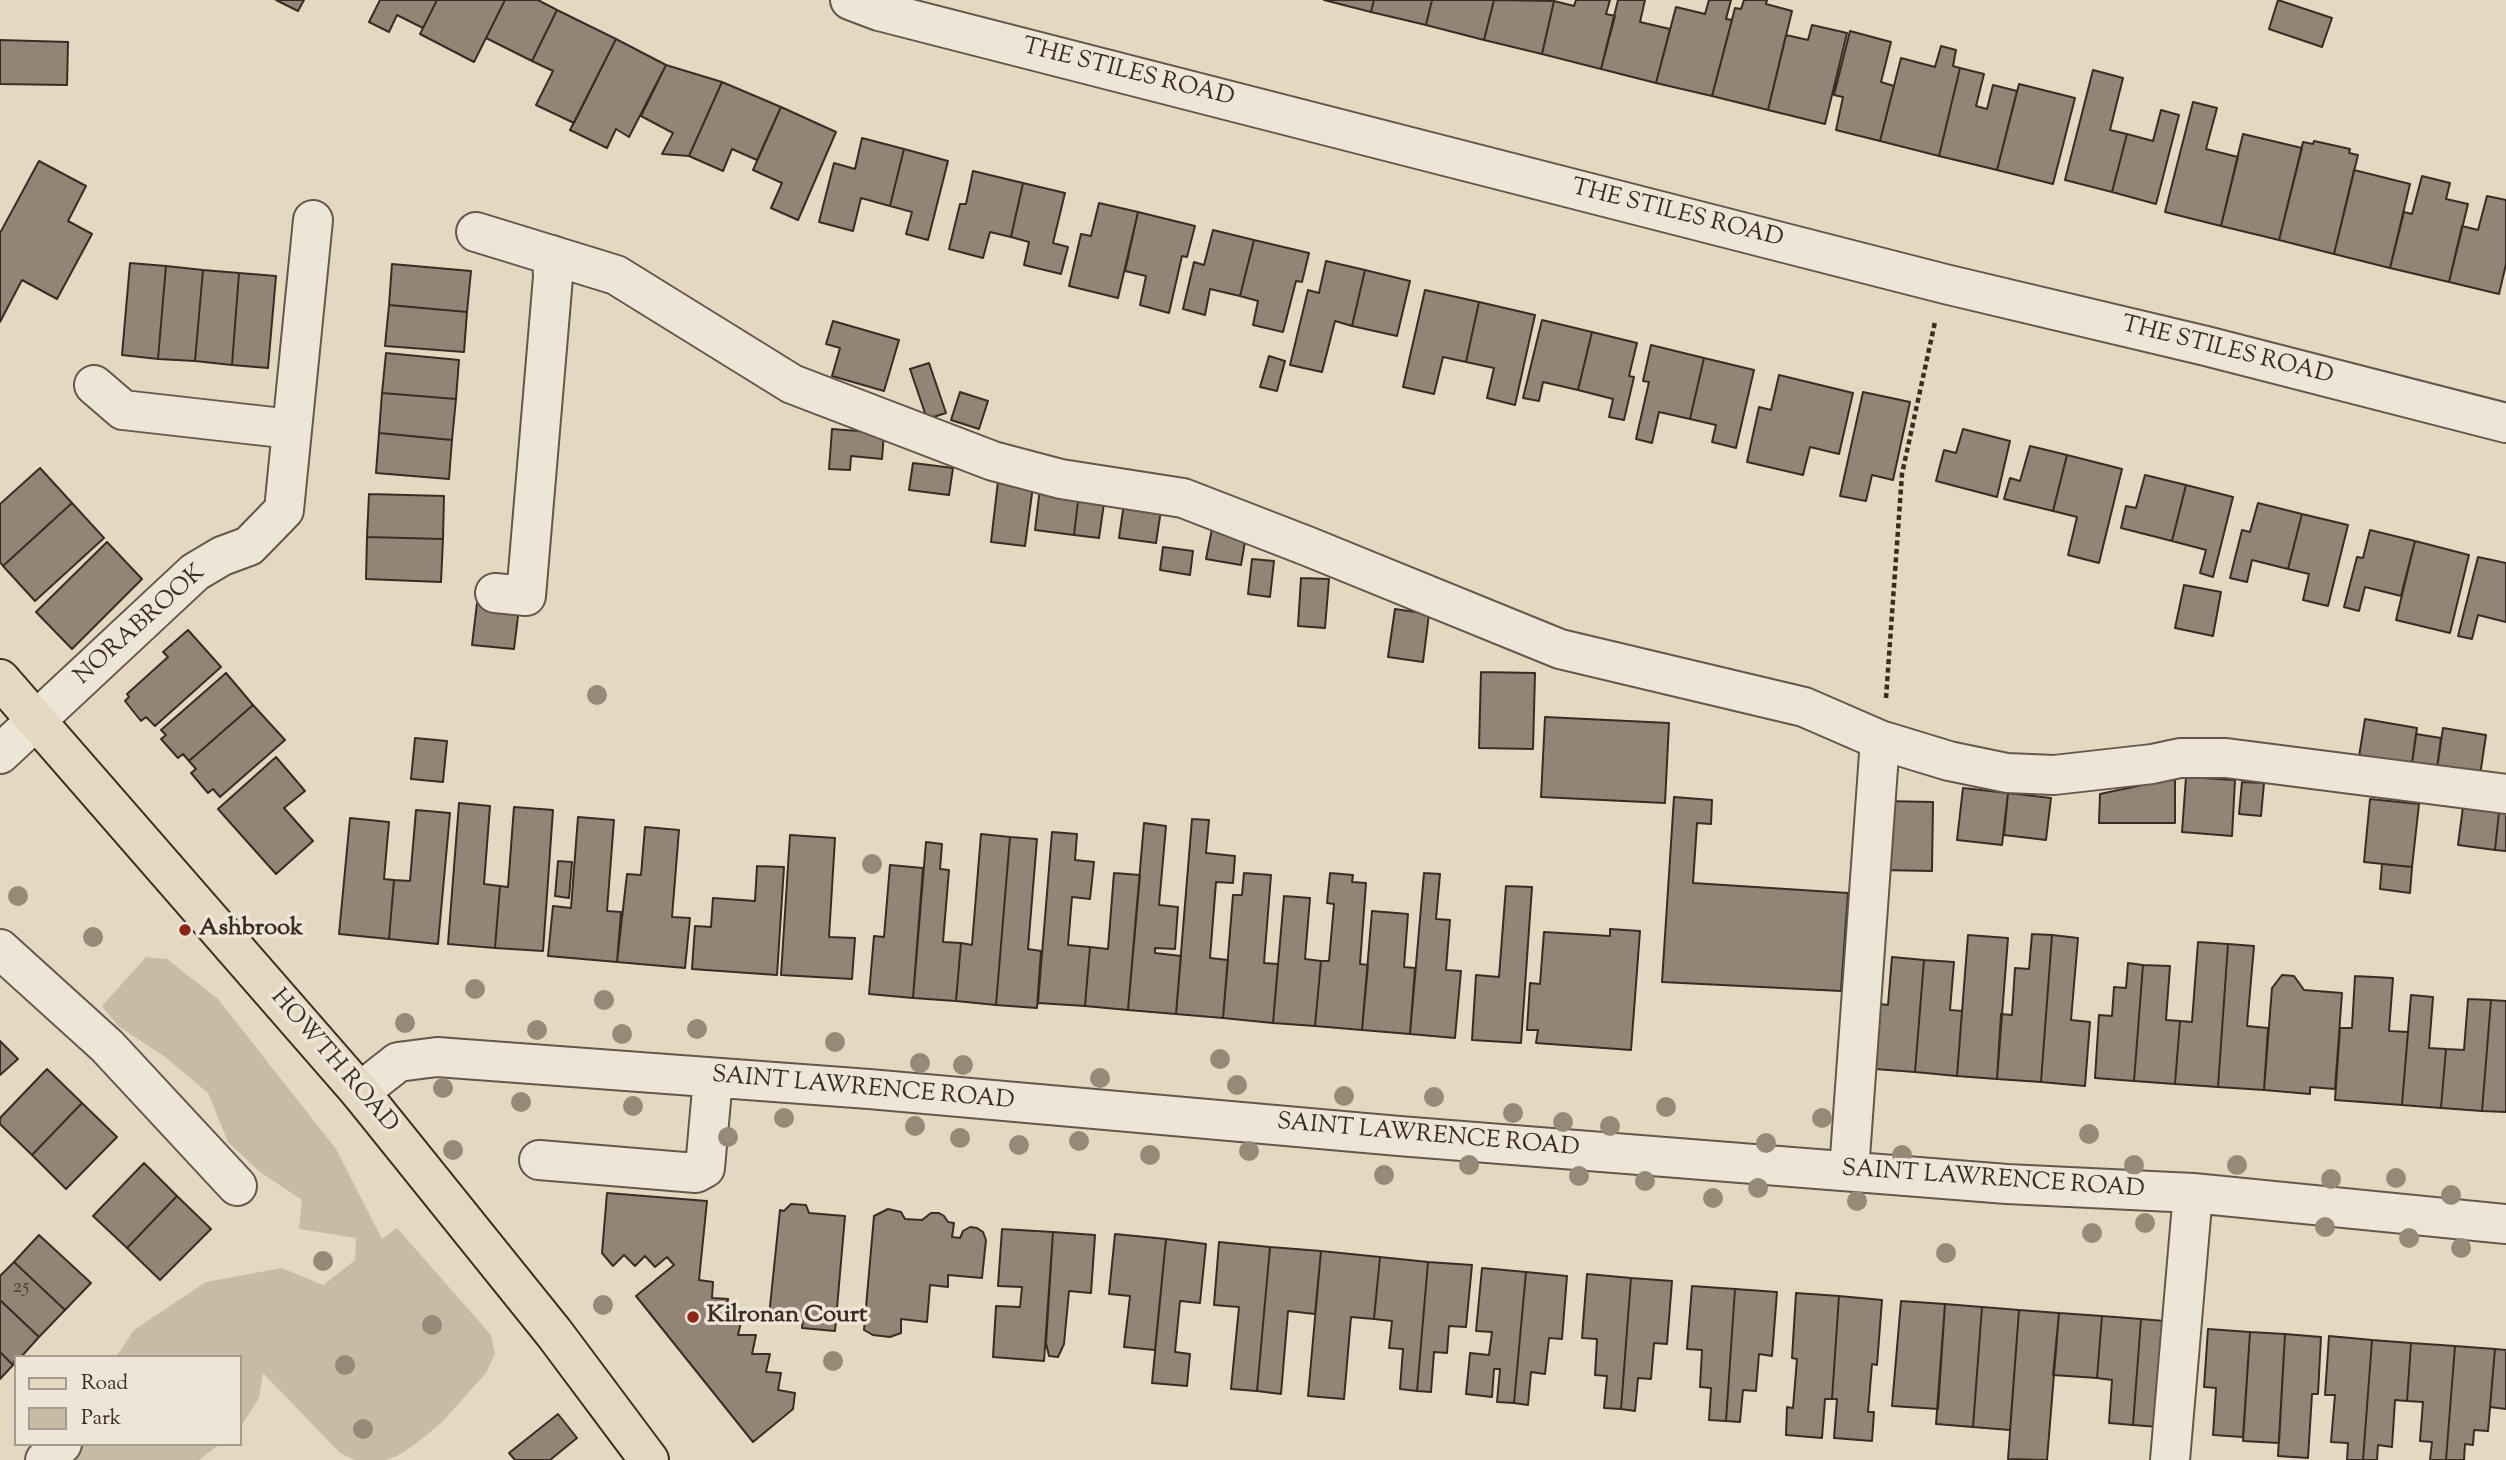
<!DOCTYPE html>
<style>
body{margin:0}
#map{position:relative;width:2506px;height:1460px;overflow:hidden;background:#e4d9c0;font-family:"Sorts Mill Goudy",serif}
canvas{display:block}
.legend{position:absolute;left:14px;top:1355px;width:228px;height:91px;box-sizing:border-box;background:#ede6d6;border:2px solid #a69b8f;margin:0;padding:9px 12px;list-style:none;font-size:21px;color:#3b2b24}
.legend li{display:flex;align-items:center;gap:14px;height:35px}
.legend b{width:35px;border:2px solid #a69b8f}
</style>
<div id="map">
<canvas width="2506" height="1460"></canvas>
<ul class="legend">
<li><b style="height:9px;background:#e4d9c0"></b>Road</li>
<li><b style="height:19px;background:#c7bba5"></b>Park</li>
</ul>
</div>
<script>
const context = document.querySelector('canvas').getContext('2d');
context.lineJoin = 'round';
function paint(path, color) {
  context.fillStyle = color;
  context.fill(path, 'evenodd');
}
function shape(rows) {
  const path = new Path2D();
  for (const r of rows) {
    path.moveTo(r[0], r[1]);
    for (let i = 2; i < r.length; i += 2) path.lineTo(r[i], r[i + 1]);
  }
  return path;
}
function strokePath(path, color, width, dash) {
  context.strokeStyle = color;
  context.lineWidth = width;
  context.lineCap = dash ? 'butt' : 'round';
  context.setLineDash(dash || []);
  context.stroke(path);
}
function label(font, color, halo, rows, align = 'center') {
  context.font = font + ' "Sorts Mill Goudy",serif';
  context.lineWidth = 7;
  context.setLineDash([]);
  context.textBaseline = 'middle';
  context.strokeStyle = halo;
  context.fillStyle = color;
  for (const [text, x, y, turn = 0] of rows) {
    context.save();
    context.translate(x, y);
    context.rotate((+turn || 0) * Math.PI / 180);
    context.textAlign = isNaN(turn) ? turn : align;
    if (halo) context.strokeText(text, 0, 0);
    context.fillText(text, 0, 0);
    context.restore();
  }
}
paint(shape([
 [146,957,167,959,218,999,336,1149,382,1239,397,1228,491,1335,495,1354,486,1373,442,1422,417,1443,397,1456,386,1460,355,1460,340,1453,263,1373,259,1398,240,1428,240,1357,116,1357,134,1330,206,1282,282,1268,323,1285,355,1260,356,1238,299,1229,302,1200,260,1172,228,1142,208,1093,165,1057,118,1026,102,1006],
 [48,1444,220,1444,199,1460,46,1460]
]), '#c7bba5');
const building = shape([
 [276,0,304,0,298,11,276,0],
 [380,0,437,0,423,28,397,15,389,32,369,22,380,0],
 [437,0,505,0,474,62,420,34,437,0],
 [505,0,538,0,557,10,532,61,486,38,505,0],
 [1324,0,1374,0,1371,12,1324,0],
 [1374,0,1432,0,1426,25,1371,12,1374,0],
 [1432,0,1494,0,1484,40,1426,25,1432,0],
 [1494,0,1554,1,1542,54,1484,40,1494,0],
 [1576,0,1610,0,1606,14,1615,16,1601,69,1542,54,1554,1,1574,6,1576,0],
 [1618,0,1645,0,1640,22,1670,29,1656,83,1601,69,1618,0],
 [1709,0,1731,0,1726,19,1732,20,1712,96,1656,83,1676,7,1705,14,1709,0],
 [1744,0,1767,0,1766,4,1792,11,1768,110,1712,96,1735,8,1741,9,1744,0],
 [2278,0,2332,18,2322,47,2269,29,2278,0],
 [557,10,616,39,574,123,536,105,553,71,532,61,557,10],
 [1812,25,1847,33,1825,124,1768,110,1786,35,1808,40,1812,25],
 [1850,31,1891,42,1881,82,1894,86,1880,141,1836,130,1843,97,1834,95,1850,31],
 [616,39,666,65,629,137,616,129,607,148,570,130,616,39],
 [0,40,68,42,67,85,0,84,0,40],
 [1941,46,1956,50,1953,66,1960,68,1939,156,1880,141,1901,58,1935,67,1941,46],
 [666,65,722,82,689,156,662,154,673,133,641,116,666,65],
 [1960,68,1984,74,1976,106,1987,109,1993,85,2017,91,1997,170,1939,156,1960,68],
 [2093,70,2123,78,2110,130,2127,134,2112,192,2065,180,2093,70],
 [722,82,781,107,757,160,732,149,723,171,689,156,722,82],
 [2019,84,2075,98,2053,184,1997,170,2019,84],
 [2193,102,2217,108,2206,149,2238,157,2221,226,2165,212,2193,102],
 [781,107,836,132,798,220,771,208,782,183,753,170,781,107],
 [2161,110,2179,115,2156,204,2112,192,2127,134,2153,141,2161,110],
 [2243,134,2302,148,2279,240,2221,226,2243,134],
 [862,138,904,149,890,206,861,198,853,231,819,222,834,163,855,169,862,138],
 [2314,141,2350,149,2349,153,2358,155,2334,254,2279,240,2303,142,2313,144,2314,141],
 [904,149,948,161,928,240,906,234,912,212,890,206,904,149],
 [39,161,86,186,68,221,92,234,57,299,22,280,0,322,0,233,39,161],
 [2354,170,2410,184,2390,268,2334,254,2354,170],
 [973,171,1023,183,1011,237,990,232,983,258,949,249,960,204,966,204,973,171],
 [2422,176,2450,183,2446,199,2468,204,2449,282,2390,268,2404,212,2412,214,2422,176],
 [1023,183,1065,193,1053,243,1068,247,1061,274,1024,265,1029,242,1011,237,1023,183],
 [2487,196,2506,200,2506,264,2499,294,2449,282,2462,226,2478,230,2487,196],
 [1099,203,1138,212,1118,298,1069,286,1081,234,1091,236,1099,203],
 [1138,212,1195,226,1187,257,1182,256,1169,313,1140,305,1146,276,1125,271,1138,212],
 [1213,230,1254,240,1240,296,1210,289,1205,315,1183,309,1194,262,1204,265,1213,230],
 [1254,240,1309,253,1302,282,1296,281,1283,332,1253,325,1258,301,1240,296,1254,240],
 [1326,261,1365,270,1352,326,1335,321,1322,372,1290,365,1308,290,1319,293,1326,261],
 [130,263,166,266,158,359,122,355,130,263],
 [392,264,471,271,467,312,389,305,392,264],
 [166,266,203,270,195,361,158,359,166,266],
 [203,270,239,273,232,365,195,361,203,270],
 [1365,270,1410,281,1397,336,1352,326,1365,270],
 [239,273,276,276,268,368,232,365,239,273],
 [1425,290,1479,302,1466,362,1443,357,1434,394,1403,387,1425,290],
 [1479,302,1535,315,1515,405,1487,398,1494,368,1466,362,1479,302],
 [389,305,467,312,464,352,385,346,389,305],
 [1542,320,1592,332,1578,390,1543,382,1539,401,1523,398,1542,320],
 [833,321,899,340,884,391,832,376,840,348,826,344,833,321],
 [1592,332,1637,343,1629,376,1634,377,1624,420,1609,417,1613,399,1578,390,1592,332],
 [1651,345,1704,358,1690,419,1659,412,1652,443,1636,439,1649,382,1643,381,1651,345],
 [386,353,459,360,456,399,382,393,386,353],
 [1269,356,1285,361,1277,391,1260,387,1269,356],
 [1704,358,1754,370,1736,448,1712,442,1716,425,1690,419,1704,358],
 [929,363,946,413,927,419,910,369,929,363],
 [1779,375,1853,393,1839,454,1810,447,1803,475,1747,462,1759,407,1771,410,1779,375],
 [960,392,988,401,979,429,951,420,960,392],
 [1863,392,1910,402,1893,480,1872,475,1866,501,1840,496,1863,392],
 [382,393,456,399,452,440,379,433,382,393],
 [832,429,884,433,882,459,851,456,850,470,829,469,832,429],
 [1963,429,2010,441,1997,497,1936,481,1944,450,1956,453,1963,429],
 [379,433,452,440,449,479,376,473,379,433],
 [2030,446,2067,455,2053,511,2004,499,2010,478,2020,481,2030,446],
 [2067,455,2122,469,2099,563,2068,555,2077,517,2053,511,2067,455],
 [913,463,953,468,949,495,909,490,913,463],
 [40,468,72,503,3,566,0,562,0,504,40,468],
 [2145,475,2186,485,2172,541,2121,528,2126,506,2136,508,2145,475],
 [998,481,1033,486,1025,546,991,542,998,481],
 [2186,485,2233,497,2213,577,2200,573,2206,550,2172,541,2186,485],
 [1040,488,1079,493,1074,535,1035,530,1040,488],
 [1079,493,1105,496,1099,538,1074,535,1079,493],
 [369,494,444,496,443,539,367,537,369,494],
 [72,503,104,538,35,601,3,566,72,503],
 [1124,503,1161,510,1156,543,1119,538,1124,503],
 [2258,503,2302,514,2288,569,2252,560,2247,582,2230,578,2242,530,2250,532,2258,503],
 [2302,514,2348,525,2328,606,2303,600,2309,574,2288,569,2302,514],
 [1212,529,1246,536,1241,565,1206,559,1212,529],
 [2370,530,2415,541,2401,596,2365,587,2359,611,2344,607,2357,557,2363,558,2370,530],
 [367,537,443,539,441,582,366,579,367,537],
 [2415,541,2469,555,2450,633,2396,620,2415,541],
 [107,542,142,579,72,649,36,612,107,542],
 [1163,547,1193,551,1190,575,1160,570,1163,547],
 [2478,557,2506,563,2506,622,2478,615,2472,639,2458,636,2478,557],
 [1252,559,1274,561,1270,597,1248,594,1252,559],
 [1301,578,1329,579,1325,628,1298,626,1301,578],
 [2184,585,2221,592,2213,636,2175,628,2184,585],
 [477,603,519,608,514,649,472,645,477,603],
 [1395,609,1429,614,1423,662,1388,657,1395,609],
 [188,630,221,667,155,726,146,717,141,721,125,701,129,697,127,694,168,657,163,652,188,630],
 [1481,672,1535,673,1533,749,1479,748,1481,672],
 [226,673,253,705,189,761,183,754,178,758,161,739,166,735,161,730,226,673],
 [253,705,285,740,220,797,213,789,208,793,191,773,196,769,189,761,253,705],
 [1545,717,1669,723,1665,803,1541,797,1545,717],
 [2365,719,2417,728,2411,771,2358,763,2365,719],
 [2443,728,2486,735,2479,782,2436,775,2443,728],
 [2416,734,2441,738,2436,775,2411,771,2416,734],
 [415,738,447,741,443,782,411,779,415,738],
 [276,757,305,791,284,808,313,841,276,874,218,809,276,757],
 [2186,777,2235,780,2232,836,2182,832,2186,777],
 [2175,778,2175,823,2099,823,2100,794,2175,778],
 [2242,782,2264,783,2261,816,2239,814,2242,782],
 [1963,788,2008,793,2002,845,1957,840,1963,788],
 [2008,793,2051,798,2046,840,2004,835,2008,793],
 [1674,797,1712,800,1711,824,1697,823,1693,883,1848,893,1841,991,1662,982,1674,797],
 [2370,799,2419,804,2412,867,2364,862,2370,799],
 [1882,801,1933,802,1932,871,1880,870,1882,801],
 [459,803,490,806,484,884,500,886,495,948,448,944,459,803],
 [514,807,553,810,543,951,495,948,500,886,508,887,514,807],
 [2463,807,2499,812,2495,850,2458,845,2463,807],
 [416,810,450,813,438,944,389,939,394,880,410,881,416,810],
 [2499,812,2506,813,2506,851,2495,850,2499,812],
 [578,817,614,820,607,911,621,912,617,962,548,956,553,906,571,908,578,817],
 [350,818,389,822,384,879,394,880,389,939,339,934,350,818],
 [1192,819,1209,820,1206,853,1235,856,1233,883,1216,882,1210,958,1228,960,1223,1018,1176,1014,1192,819],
 [1144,823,1166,826,1159,905,1178,907,1175,949,1155,948,1155,953,1181,956,1176,1014,1128,1010,1144,823],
 [645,827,679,830,672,917,690,918,685,968,617,962,627,874,641,875,645,827],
 [1052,832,1077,834,1075,860,1094,862,1090,899,1072,897,1068,945,1090,947,1085,1006,1038,1003,1052,832],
 [981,834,1010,837,996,1005,956,1001,961,943,972,945,981,834],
 [790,835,835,838,829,937,855,938,852,979,781,975,790,835],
 [1010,837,1037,839,1028,949,1041,951,1037,1008,996,1005,1010,837],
 [926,842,942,844,940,869,949,870,943,942,961,943,956,1001,913,998,926,842],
 [558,861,572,862,569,898,555,896,558,861],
 [2382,864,2412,867,2410,893,2380,889,2382,864],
 [890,865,923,868,913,998,869,994,874,936,884,937,890,865],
 [757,866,784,867,777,975,692,969,695,926,711,927,713,898,755,901,757,866],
 [1114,873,1140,875,1128,1010,1085,1006,1090,947,1108,949,1114,873],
 [1244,873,1271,875,1264,963,1278,964,1273,1023,1223,1018,1233,895,1242,895,1244,873],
 [1330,873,1353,875,1352,882,1366,883,1360,964,1368,965,1362,1030,1315,1026,1321,961,1329,961,1334,904,1327,903,1330,873],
 [1424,873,1440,874,1436,919,1450,920,1446,970,1461,971,1455,1038,1410,1034,1424,873],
 [1506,886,1532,887,1521,1043,1472,1040,1476,975,1499,977,1506,886],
 [1284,896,1310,898,1305,959,1321,961,1315,1026,1273,1023,1284,896],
 [1372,911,1408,914,1404,967,1415,968,1410,1034,1362,1030,1372,911],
 [1610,929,1640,931,1631,1050,1536,1043,1538,1030,1527,1030,1530,983,1540,984,1544,932,1610,936,1610,929],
 [2032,934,2052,935,2041,1082,1997,1079,2001,1014,2012,1015,2015,968,2029,969,2032,934],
 [1968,935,2008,938,1997,1079,1957,1076,1968,935],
 [2052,935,2078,938,2071,1020,2090,1022,2085,1086,2041,1082,2052,935],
 [2198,942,2228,944,2218,1087,2175,1084,2180,1021,2192,1022,2198,942],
 [2228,944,2254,946,2247,1026,2268,1028,2264,1090,2218,1087,2228,944],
 [1892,957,1924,960,1915,1072,1875,1069,1880,1004,1888,1005,1892,957],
 [1924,960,1954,962,1950,1010,1962,1011,1957,1076,1915,1072,1924,960],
 [2128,963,2143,965,2134,1081,2095,1078,2099,1015,2112,1016,2114,987,2126,988,2128,963],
 [2143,965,2170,966,2166,1020,2180,1021,2175,1084,2134,1081,2143,965],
 [2282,975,2294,976,2304,990,2342,993,2335,1089,2310,1087,2310,1094,2264,1090,2272,988,2282,975],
 [2355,976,2393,978,2389,1031,2408,1032,2402,1105,2335,1100,2340,1028,2352,1028,2355,976],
 [2411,995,2433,997,2429,1048,2446,1049,2441,1108,2402,1105,2411,995],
 [2468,999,2491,1000,2482,1111,2441,1108,2446,1049,2464,1050,2468,999],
 [2491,1000,2506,1001,2506,1112,2482,1111,2491,1000],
 [0,1041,18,1059,0,1075,0,1041],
 [47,1069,82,1103,32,1155,0,1124,0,1118,47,1069],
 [82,1103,117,1137,66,1189,32,1155,82,1103],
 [144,1163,177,1196,127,1248,93,1216,144,1163],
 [607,1193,707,1201,699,1280,713,1282,712,1298,728,1299,725,1316,742,1318,738,1335,756,1335,752,1354,770,1354,766,1372,781,1373,778,1390,795,1393,793,1409,753,1442,636,1296,674,1265,667,1257,655,1267,645,1256,635,1266,624,1255,613,1266,602,1253,607,1193],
 [177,1196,211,1229,160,1280,127,1248,177,1196],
 [791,1204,806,1205,809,1213,845,1216,835,1331,802,1328,803,1319,769,1316,780,1210,784,1211,791,1204],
 [888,1209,901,1212,905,1219,922,1220,931,1213,939,1213,944,1216,948,1222,954,1223,952,1237,960,1238,963,1231,970,1227,977,1228,983,1232,986,1240,982,1278,948,1275,948,1287,930,1285,927,1322,901,1319,901,1333,890,1337,873,1335,864,1330,874,1216,888,1209],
 [1002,1229,1053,1232,1044,1361,993,1357,996,1306,1020,1307,1022,1287,998,1286,1002,1229],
 [1053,1232,1095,1235,1091,1293,1069,1291,1064,1344,1058,1357,1049,1356,1046,1343,1053,1232],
 [1115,1234,1166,1239,1155,1350,1124,1347,1130,1296,1109,1294,1115,1234],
 [39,1235,91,1283,65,1310,14,1262,39,1235],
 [1166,1239,1206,1244,1200,1303,1180,1301,1175,1352,1190,1354,1187,1386,1152,1383,1166,1239],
 [1219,1242,1270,1247,1257,1391,1231,1389,1239,1307,1214,1305,1219,1242],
 [1270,1247,1321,1251,1315,1314,1288,1311,1281,1394,1257,1391,1270,1247],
 [1321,1251,1380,1257,1374,1319,1351,1317,1344,1399,1308,1396,1321,1251],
 [1380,1257,1428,1262,1417,1391,1400,1389,1403,1349,1389,1348,1392,1321,1374,1319,1380,1257],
 [14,1262,65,1310,39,1337,0,1300,0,1276,14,1262],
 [1428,1262,1472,1265,1466,1327,1449,1326,1447,1353,1434,1352,1431,1392,1417,1391,1428,1262],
 [1482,1268,1526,1272,1514,1403,1497,1402,1500,1369,1494,1369,1492,1397,1466,1394,1470,1353,1489,1355,1492,1332,1476,1331,1482,1268],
 [1526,1272,1567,1276,1562,1339,1549,1338,1545,1374,1531,1372,1528,1405,1514,1403,1526,1272],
 [1587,1274,1631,1278,1621,1409,1604,1408,1607,1376,1595,1375,1597,1339,1582,1338,1587,1274],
 [1631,1278,1672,1281,1667,1344,1654,1343,1651,1379,1638,1378,1635,1411,1621,1409,1631,1278],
 [1692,1286,1735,1289,1726,1421,1709,1420,1711,1388,1700,1387,1702,1350,1687,1349,1692,1286],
 [1735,1289,1777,1292,1772,1356,1759,1354,1756,1391,1743,1390,1740,1422,1726,1421,1735,1289],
 [1796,1293,1839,1296,1832,1399,1825,1399,1822,1438,1786,1435,1787,1407,1793,1408,1797,1359,1792,1358,1796,1293],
 [1839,1296,1882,1300,1877,1365,1872,1364,1868,1412,1874,1412,1872,1441,1834,1438,1837,1399,1832,1399,1839,1296],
 [0,1300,39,1337,21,1357,16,1357,13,1365,0,1352,0,1300],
 [1901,1301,1945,1304,1938,1409,1892,1406,1901,1301],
 [1945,1304,1982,1307,1973,1427,1936,1424,1945,1304],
 [1982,1307,2019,1310,2010,1430,1973,1427,1982,1307],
 [2019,1310,2059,1313,2047,1460,2008,1459,2019,1310],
 [2059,1313,2102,1316,2097,1378,2053,1375,2059,1313],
 [2102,1316,2141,1319,2133,1425,2109,1423,2112,1380,2097,1378,2102,1316],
 [2141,1319,2176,1322,2159,1427,2133,1425,2141,1319],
 [2208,1329,2250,1332,2243,1437,2213,1435,2216,1388,2204,1387,2208,1329],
 [2250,1332,2285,1334,2279,1443,2243,1441,2250,1332],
 [2285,1334,2321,1337,2318,1394,2312,1394,2308,1458,2278,1456,2285,1334],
 [2329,1336,2372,1340,2363,1460,2347,1460,2348,1443,2331,1442,2335,1395,2325,1395,2329,1336],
 [2372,1340,2411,1343,2407,1401,2395,1400,2392,1447,2378,1445,2377,1460,2363,1460,2372,1340],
 [2411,1343,2455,1346,2446,1460,2430,1460,2432,1442,2420,1441,2423,1402,2407,1401,2411,1343],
 [2455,1346,2495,1349,2488,1431,2474,1430,2473,1445,2465,1444,2464,1460,2446,1460,2455,1346],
 [2495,1349,2506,1350,2506,1409,2490,1407,2495,1349],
 [0,1352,13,1365,0,1379,0,1352],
 [558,1414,577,1438,550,1460,515,1460,509,1453,558,1414]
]);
paint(building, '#938575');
strokePath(building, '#3b2b24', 2);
const minor = shape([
 [850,0,879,11,1945,284,2206,346,2506,423],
 [476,232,616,275,792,384,993,461,1061,479,1183,498,1307,546,1560,649,1804,707,1880,740,1949,761,2007,773,2054,775,2152,764,2180,758,2226,758,2506,794],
 [94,385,123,410,291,429],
 [495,593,526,596,553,277,552,255],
 [0,754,195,572,222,556,249,546,284,510,313,220],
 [0,949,107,1046,237,1186],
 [360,1092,398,1062,437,1057,869,1089,1399,1136,2007,1184,2193,1193,2506,1224],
 [539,1160,696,1173,705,1168,713,1078],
 [1849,1171,1880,740],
 [45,1460,62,1444],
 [2170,1460,2193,1193]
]);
const major = shape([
 [0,679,360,1092,554,1333,649,1460]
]);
strokePath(minor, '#65564b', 42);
strokePath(major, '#3b2b24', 42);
strokePath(shape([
 [1886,698,1902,474,1935,322]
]), '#3b2b24', 4.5, [5, 3.5]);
strokePath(minor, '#ede6d6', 38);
strokePath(major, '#e4d9c0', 38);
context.fillStyle = '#968978';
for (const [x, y] of [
 [597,695],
 [872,864],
 [18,896],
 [93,937],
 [475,989],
 [604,1000],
 [405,1023],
 [697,1029],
 [537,1030],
 [622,1034],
 [835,1042],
 [1220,1059],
 [920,1063],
 [963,1065],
 [1100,1078],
 [1237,1085],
 [443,1088],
 [1344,1096],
 [1434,1097],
 [521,1102],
 [633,1106],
 [1666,1107],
 [1513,1113],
 [784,1118],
 [1822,1118],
 [1563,1122],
 [915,1126],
 [1610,1126],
 [2089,1134],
 [728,1137],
 [960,1138],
 [1079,1141],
 [1766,1143],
 [1019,1145],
 [453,1150],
 [1249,1151],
 [1150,1155],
 [1902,1155],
 [1469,1165],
 [2134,1165],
 [2237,1165],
 [1384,1175],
 [1579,1176],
 [2396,1178],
 [2331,1179],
 [1645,1181],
 [1758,1188],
 [2451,1195],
 [1713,1198],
 [1857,1201],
 [2145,1223],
 [2325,1227],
 [2092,1233],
 [2409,1238],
 [2461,1248],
 [1946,1253],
 [323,1261],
 [603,1305],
 [432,1325],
 [833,1361],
 [345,1365],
 [363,1429]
]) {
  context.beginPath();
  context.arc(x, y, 10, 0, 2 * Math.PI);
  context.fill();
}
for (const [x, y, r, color] of [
 [185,930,7,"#8f2418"],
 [693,1317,7,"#8f2418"]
]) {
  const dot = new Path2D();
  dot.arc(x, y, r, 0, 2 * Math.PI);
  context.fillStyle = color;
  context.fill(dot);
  strokePath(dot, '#ede6d6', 2.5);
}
label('21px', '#514238', null, [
 ["25",21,1288]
]);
label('24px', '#3b2b24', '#ede6d6', [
 ["THE STILES ROAD",1128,74,14],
 ["THE STILES ROAD",1677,215,14],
 ["THE STILES ROAD",2227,352,14],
 ["NORABROOK",141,626,-42],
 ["HOWTH ROAD",333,1062,49],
 ["SAINT LAWRENCE ROAD",863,1090,5],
 ["SAINT LAWRENCE ROAD",1428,1137,5],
 ["SAINT LAWRENCE ROAD",1993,1181,4]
]);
label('bold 24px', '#3b2b24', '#ede6d6', [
 ["Ashbrook",199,930],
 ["Kilronan Court",707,1317]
], 'left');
</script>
